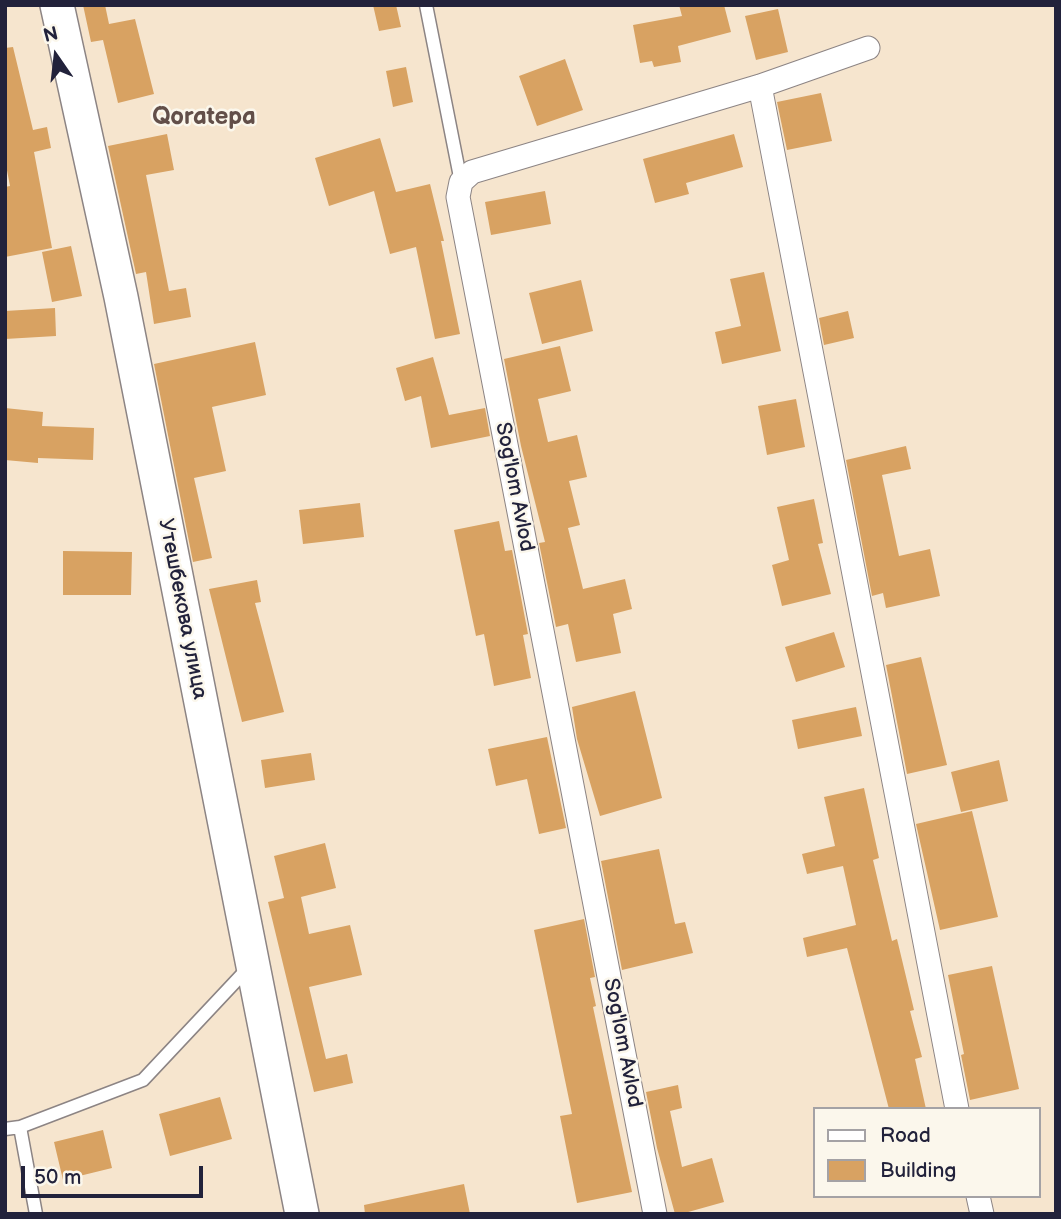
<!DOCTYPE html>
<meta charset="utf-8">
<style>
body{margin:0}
#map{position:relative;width:1061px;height:1219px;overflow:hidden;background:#f6e5ce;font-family:"Balsamiq Sans",sans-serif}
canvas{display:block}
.frame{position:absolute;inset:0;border:7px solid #22223b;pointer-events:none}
.legend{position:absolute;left:813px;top:1107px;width:228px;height:91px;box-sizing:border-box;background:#fbf7ec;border:2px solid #a4a2a5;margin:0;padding:9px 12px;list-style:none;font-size:21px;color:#22223b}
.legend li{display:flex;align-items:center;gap:14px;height:35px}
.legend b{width:35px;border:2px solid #a4a2a5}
.north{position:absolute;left:21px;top:21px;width:70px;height:70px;-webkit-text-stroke:5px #fbf7ec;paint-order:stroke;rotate:346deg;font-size:19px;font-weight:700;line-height:28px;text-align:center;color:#22223b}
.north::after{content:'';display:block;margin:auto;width:24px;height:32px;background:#22223b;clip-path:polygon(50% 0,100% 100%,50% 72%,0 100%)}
.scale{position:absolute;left:21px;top:1166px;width:182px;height:32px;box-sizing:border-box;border:4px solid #22223b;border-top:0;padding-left:9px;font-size:21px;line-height:24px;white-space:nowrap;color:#22223b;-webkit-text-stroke:5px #fbf7ec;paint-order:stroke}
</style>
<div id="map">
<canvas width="1061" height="1219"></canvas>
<div class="frame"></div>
<ul class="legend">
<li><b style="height:9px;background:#fff"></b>Road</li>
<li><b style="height:19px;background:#d8a262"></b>Building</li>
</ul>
<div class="north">N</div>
<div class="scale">50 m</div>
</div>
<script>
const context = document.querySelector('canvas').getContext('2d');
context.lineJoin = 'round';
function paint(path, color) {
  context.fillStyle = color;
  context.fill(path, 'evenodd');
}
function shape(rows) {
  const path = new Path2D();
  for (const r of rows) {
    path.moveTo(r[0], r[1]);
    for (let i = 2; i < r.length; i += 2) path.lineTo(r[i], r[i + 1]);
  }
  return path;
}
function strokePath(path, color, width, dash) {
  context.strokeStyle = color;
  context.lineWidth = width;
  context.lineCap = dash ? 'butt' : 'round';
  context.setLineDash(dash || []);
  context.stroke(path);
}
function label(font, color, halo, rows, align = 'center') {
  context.font = font + ' "Balsamiq Sans",sans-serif';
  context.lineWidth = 5;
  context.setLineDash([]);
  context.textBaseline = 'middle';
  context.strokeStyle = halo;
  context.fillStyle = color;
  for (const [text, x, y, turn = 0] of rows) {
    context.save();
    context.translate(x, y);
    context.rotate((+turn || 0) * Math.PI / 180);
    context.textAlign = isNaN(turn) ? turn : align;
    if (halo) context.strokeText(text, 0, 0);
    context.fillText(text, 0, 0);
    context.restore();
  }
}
paint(shape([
 [83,5,105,5,109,24,135,19,154,94,118,103,103,40,91,42],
 [373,5,396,5,401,27,379,31],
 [679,5,724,5,731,32,678,46,681,62,654,67,652,61,640,63,633,25,682,16],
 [778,9,788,52,756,60,745,16],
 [13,47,33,130,47,127,51,148,34,152,52,248,5,257,5,187,10,186,5,160,5,48],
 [565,59,583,110,537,126,519,76],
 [406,67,413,102,393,107,386,71],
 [821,93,832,141,787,150,777,102],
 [167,134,174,170,146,175,169,291,186,288,191,317,154,324,146,272,136,274,108,146],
 [734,134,743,167,686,183,689,194,655,203,643,159],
 [380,138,396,192,430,184,444,241,441,241,460,334,435,339,416,247,390,254,374,191,329,206,315,158],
 [545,191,551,224,491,235,485,202],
 [71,246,82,296,52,302,42,252],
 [764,272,781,351,722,364,715,332,741,326,730,279],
 [581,280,593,331,542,344,529,293],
 [55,308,56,336,5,339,5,311],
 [848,311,854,338,824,345,819,318],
 [255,342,266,395,212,407,226,471,194,478,212,558,193,562,154,364],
 [560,346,571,391,538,399,548,442,577,435,587,477,569,481,580,525,568,528,583,589,625,579,632,609,613,614,621,653,576,662,568,624,556,627,539,543,545,542,521,446,504,359],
 [433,357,449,415,485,408,490,436,431,448,421,396,405,401,396,368],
 [796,399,805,447,767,455,758,406],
 [5,408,43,412,42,426,94,428,93,460,38,458,38,463,5,460],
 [906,446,911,469,882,475,899,556,930,549,940,596,886,608,883,593,872,596,846,460],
 [814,499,823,543,818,544,831,594,782,606,772,565,789,560,777,507],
 [360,503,364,537,303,544,299,510],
 [499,521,505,551,512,550,528,634,523,635,531,678,494,686,484,634,476,636,454,530],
 [63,551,132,552,131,595,63,595],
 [257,580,261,602,255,603,284,712,242,722,209,589],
 [834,632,845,667,796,682,785,647],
 [921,657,947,765,907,774,886,665],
 [635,691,662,798,600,816,577,739,572,707],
 [856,707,862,736,798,749,792,720],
 [547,737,566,828,539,834,527,779,496,786,488,749],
 [311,753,315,780,265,788,261,760],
 [999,760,1008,801,961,812,951,772],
 [864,788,879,858,873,860,892,941,897,939,914,1010,910,1011,922,1057,915,1059,926,1109,889,1109,847,948,807,957,803,938,856,925,843,866,807,874,802,854,835,846,824,797],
 [972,811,998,917,940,930,916,824],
 [325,843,336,888,301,897,309,934,350,925,362,975,309,987,326,1059,347,1054,353,1083,314,1092,268,902,284,898,274,856],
 [659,849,675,924,685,922,693,953,622,970,601,861],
 [584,919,595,977,590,978,596,1006,593,1007,632,1192,577,1203,560,1116,572,1114,534,930],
 [992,966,1019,1089,970,1100,961,1055,964,1054,948,975],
 [678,1085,682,1108,670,1111,682,1167,712,1158,724,1202,681,1214,675,1214,657,1148,646,1092],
 [220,1097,232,1139,170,1156,159,1114],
 [103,1130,112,1168,63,1180,54,1142],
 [464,1184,470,1214,365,1214,364,1205]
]), '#d8a262');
const service = shape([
 [426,5,461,182],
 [20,1127,36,1214],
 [5,1129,20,1127,143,1080,250,966]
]);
const minor = shape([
 [760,86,957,1109],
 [978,1196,982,1214],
 [655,1214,458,197,461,182,472,172,760,86,868,48]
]);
const secondary = shape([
 [57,5,121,297,302,1214]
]);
strokePath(service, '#8c8484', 15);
strokePath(minor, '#8c8484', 25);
strokePath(secondary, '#8c8484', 36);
strokePath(service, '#fff', 12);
strokePath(minor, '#fff', 23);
strokePath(secondary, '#fff', 33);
label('21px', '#22223b', '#fbf7ec', [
 ["Sog'lom Avlod",514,487,79],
 ["Утешбекова улица",182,609,79],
 ["Sog'lom Avlod",622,1043,79]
]);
label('bold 24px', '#624f49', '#fbf7ec', [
 ["Qoratepa",204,118]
]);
</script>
